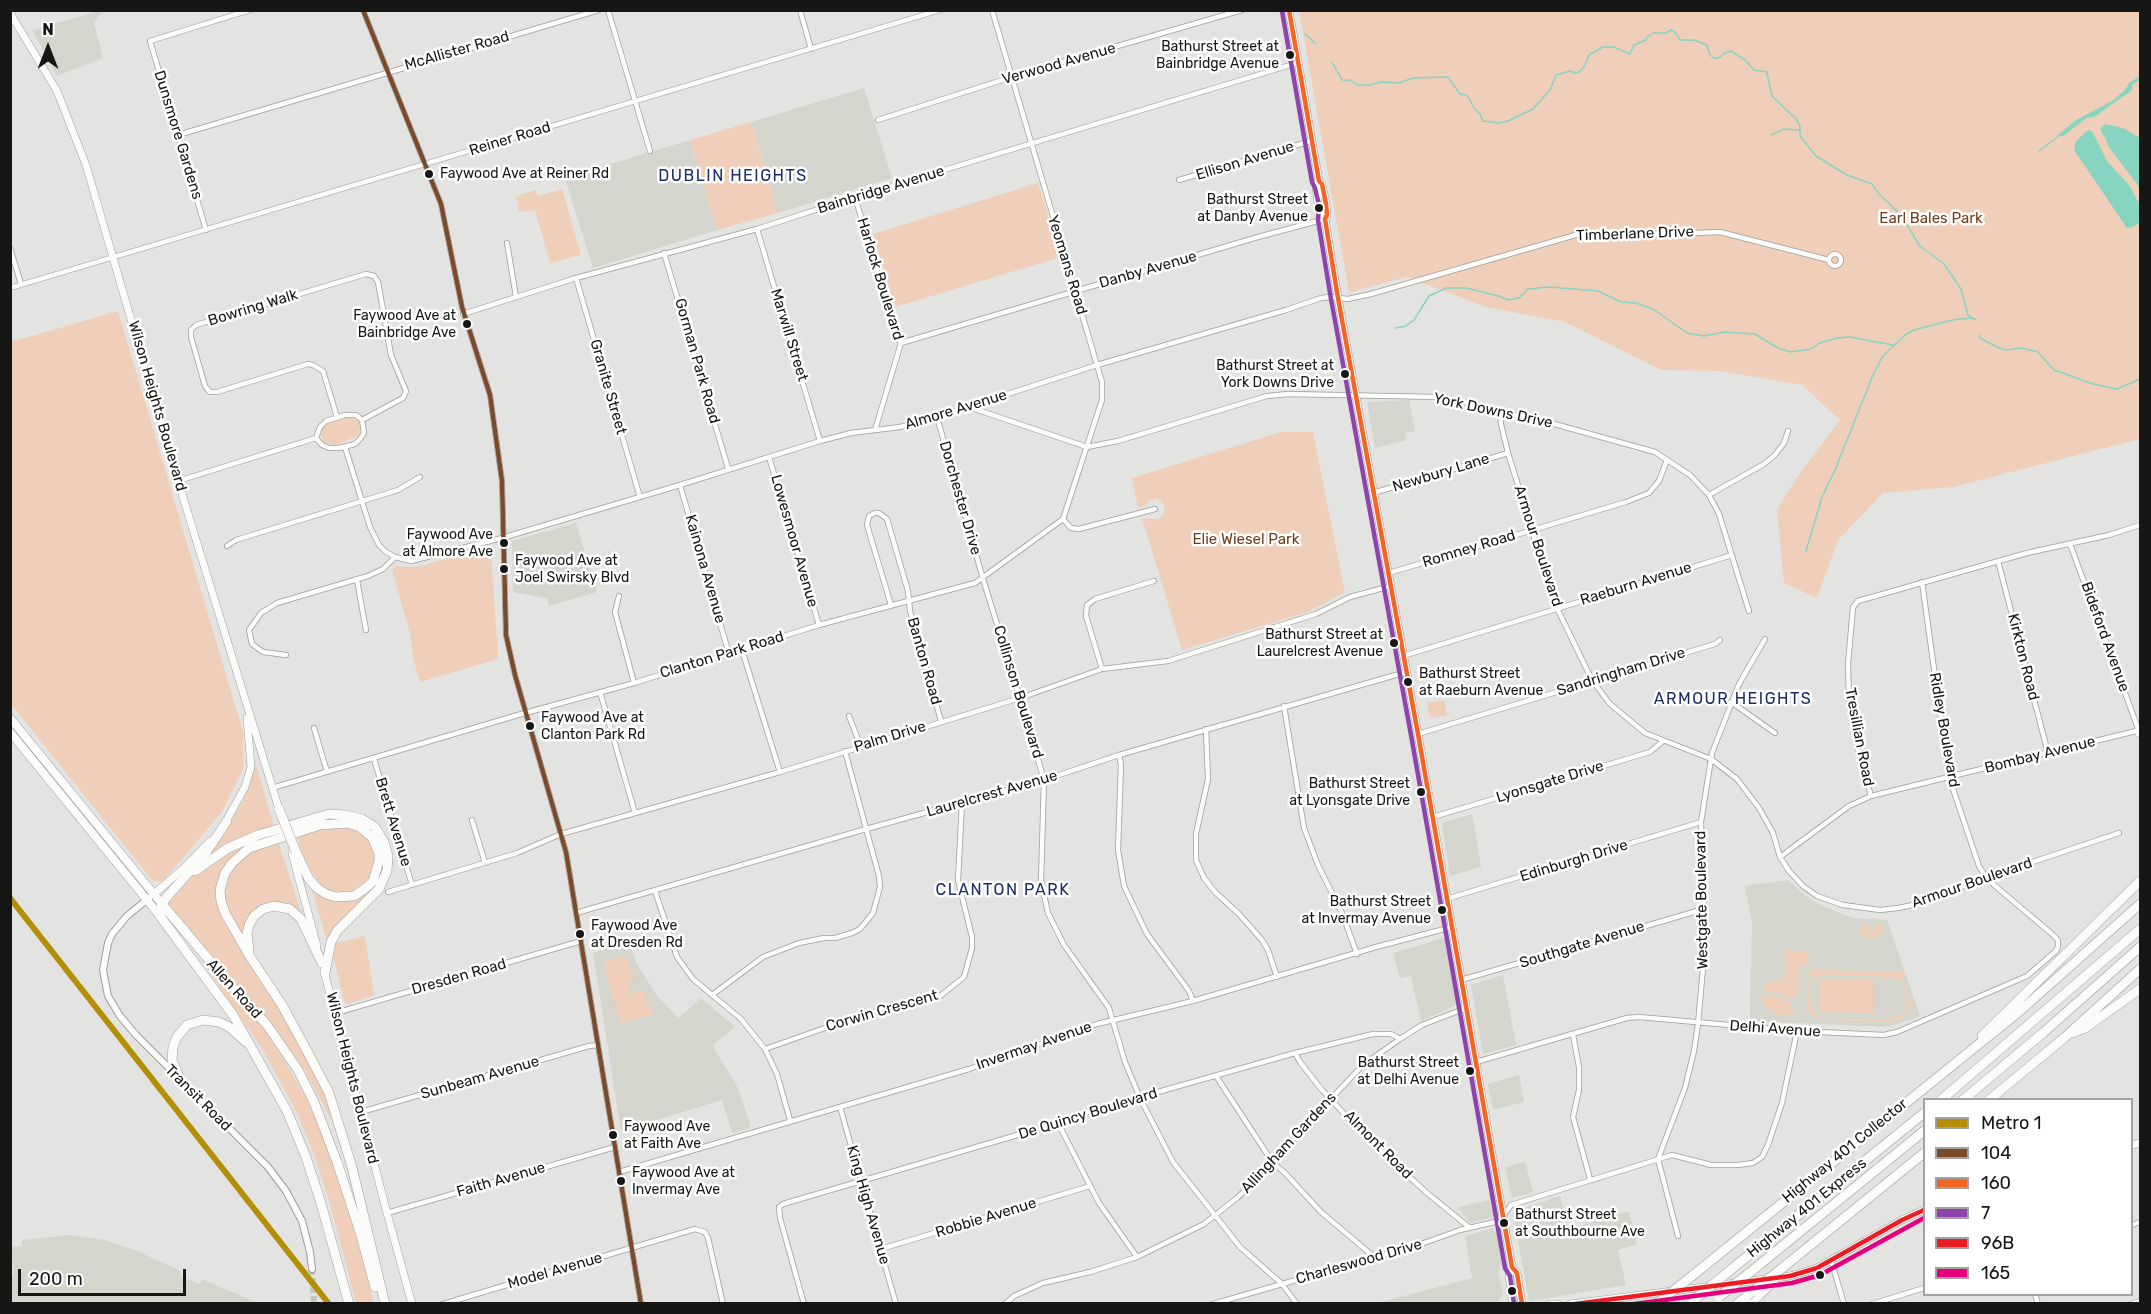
<!DOCTYPE html>
<style>
body{margin:0}
#map{position:relative;width:2151px;height:1314px;overflow:hidden;background:#e3e3e1;font-family:Rubik,sans-serif}
canvas{display:block}
.frame{position:absolute;inset:0;border:12px solid #161614;pointer-events:none}
.legend{position:absolute;left:1923px;top:1098px;width:210px;height:198px;box-sizing:border-box;background:#fff;border:2px solid #a2a2a1;margin:0;padding:8px 10px;list-style:none;font-size:18px;color:#161614}
.legend li{display:flex;align-items:center;gap:12px;height:30px}
.legend b{width:30px;border:2px solid #a2a2a1}
.north{position:absolute;left:18px;top:18px;width:60px;height:60px;-webkit-text-stroke:4px #fff;paint-order:stroke;rotate:0deg;font-size:16px;font-weight:700;line-height:24px;text-align:center;color:#161614}
.north::after{content:'';display:block;margin:auto;width:21px;height:27px;background:#161614;clip-path:polygon(50% 0,100% 100%,50% 72%,0 100%)}
.scale{position:absolute;left:18px;top:1269px;width:168px;height:27px;box-sizing:border-box;border:3px solid #161614;border-top:0;padding-left:8px;font-size:18px;line-height:21px;white-space:nowrap;color:#161614;-webkit-text-stroke:4px #fff;paint-order:stroke}
</style>
<div id="map">
<canvas width="2151" height="1314"></canvas>
<div class="frame"></div>
<ul class="legend">
<li><b style="height:8px;background:#b48f06"></b>Metro 1</li>
<li><b style="height:8px;background:#7a4b2a"></b>104</li>
<li><b style="height:8px;background:#f26522"></b>160</li>
<li><b style="height:8px;background:#8e44ad"></b>7</li>
<li><b style="height:8px;background:#ed1c24"></b>96B</li>
<li><b style="height:8px;background:#e5007d"></b>165</li>
</ul>
<div class="north">N</div>
<div class="scale">200 m</div>
</div>
<script>
const context = document.querySelector('canvas').getContext('2d');
context.lineJoin = 'round';
function paint(path, color) {
  context.fillStyle = color;
  context.fill(path, 'evenodd');
}
function shape(rows) {
  const path = new Path2D();
  for (const r of rows) {
    if (r.length === 3) {
      path.moveTo(r[0] + r[2], r[1]);
      path.arc(r[0], r[1], r[2], 0, 2 * Math.PI);
      continue;
    }
    path.moveTo(r[0], r[1]);
    for (let i = 2; i < r.length; i += 2) path.lineTo(r[i], r[i + 1]);
  }
  return path;
}
function strokePath(path, color, width, dash) {
  context.strokeStyle = color;
  context.lineWidth = width;
  context.lineCap = dash ? 'butt' : 'round';
  context.setLineDash(dash || []);
  context.stroke(path);
}
function label(font, color, halo, rows, align = 'center') {
  context.font = font + ' Rubik,sans-serif';
  context.lineWidth = 5;
  context.setLineDash([]);
  context.textBaseline = 'middle';
  context.strokeStyle = halo;
  context.fillStyle = color;
  for (const [text, x, y, turn = 0] of rows) {
    context.save();
    context.translate(x, y);
    context.rotate((+turn || 0) * Math.PI / 180);
    context.textAlign = isNaN(turn) ? turn : align;
    if (halo) context.strokeText(text, 0, 0);
    context.fillText(text, 0, 0);
    context.restore();
  }
}
paint(shape([
 [99,11,102,11,94,23,103,58,57,76,32,30],
 [864,88,892,178,778,213,751,122],
 [690,140,717,230,593,268,565,178],
 [1409,400,1415,431,1405,433,1407,440,1375,448,1367,402],
 [576,523,597,592,549,606,547,598,513,592,512,541],
 [1472,814,1481,867,1450,876,1442,823],
 [1788,880,1808,898,1823,906,1853,918,1887,920,1920,1016,1888,1027,1750,1021,1752,924,1745,886],
 [1444,938,1457,1005,1421,1021,1411,976,1400,978,1393,953],
 [628,941,636,962,655,993,678,1018,701,998,735,1027,712,1045,738,1088,751,1127,732,1133,722,1100,621,1131,593,953],
 [1503,975,1516,1045,1483,1054,1471,985],
 [1519,1075,1524,1102,1493,1110,1488,1084],
 [1525,1162,1533,1192,1512,1198,1505,1167],
 [1560,1196,1569,1229,1629,1211,1637,1244,1618,1250,1626,1285,1529,1301,1513,1212],
 [1490,1200,1493,1217,1470,1223,1458,1207],
 [1493,1228,1497,1233,1501,1264,1498,1272,1503,1293,1500,1299,1493,1304,1378,1303,1472,1278,1465,1236],
 [71,1235,105,1240,137,1251,181,1271,180,1276,200,1284,202,1279,258,1303,11,1303,11,1276,14,1273,11,1247,22,1246,22,1240]
]), '#d4d5cd');
paint(shape([
 [1299,11,2140,11,2140,439,1953,487,1883,493,1838,540,1817,598,1784,583,1777,509,1798,476,1840,420,1802,385,1721,371,1661,370,1565,322,1486,307,1407,277,1349,292],
 [751,122,778,213,717,230,690,140],
 [1038,183,1061,257,895,307,873,234],
 [562,189,581,255,550,263,535,210,519,212,516,196,536,190,538,196],
 [118,311,243,732,243,769,222,812,163,881,153,881,11,704,11,342],
 [348,417,356,419,360,424,361,429,358,436,335,445,324,442,320,434,322,426],
 [1281,432,1313,432,1345,592,1308,612,1182,650,1142,518,1158,519,1163,515,1165,509,1162,502,1156,498,1149,500,1146,505,1138,508,1132,478],
 [485,547,491,552,498,659,420,682,413,658,411,637,392,570,396,566,410,567,422,566],
 [1444,700,1447,715,1430,718,1427,703],
 [255,760,274,827,210,857,208,855,224,833,243,801,253,774],
 [349,827,360,831,368,839,375,858,370,879,357,890,348,893,338,893,328,891,316,881,317,880,304,858,297,836,323,828],
 [278,841,303,918,292,907,253,912,243,927,242,936,227,907,225,897,225,889,230,871,246,855],
 [249,845,232,856,226,864,223,918,303,1049,320,1083,334,1117,331,1119,305,1071,290,1049,168,903,185,883,196,873,238,846],
 [311,886,321,894,365,893,368,895,327,941],
 [1863,923,1870,924,1869,932,1879,924,1883,925,1883,931,1875,939,1870,938,1869,933,1867,939,1861,938],
 [365,936,374,995,348,1004,344,1001,333,954,336,943],
 [1784,950,1806,951,1806,954,1809,955,1808,966,1800,966,1798,998,1784,997,1784,993,1766,992,1766,981,1784,981,1786,957,1784,956],
 [620,957,621,958,626,957,635,980,628,983,631,994,643,990,653,1014,620,1024,603,962],
 [205,961,270,1036,305,1096,329,1151,351,1218,374,1303,356,1303,328,1197,311,1146,296,1111,263,1050,203,963],
 [1810,970,1905,972,1905,976,1902,977,1911,1001,1910,1009,1905,1016,1891,1022,1818,1020,1811,1014,1808,1007,1809,985,1814,975,1810,975],
 [1820,975,1896,977,1903,983,1908,1002,1907,1009,1903,1014,1891,1019,1825,1019,1817,1017,1811,1006,1812,985,1815,979],
 [1820,979,1873,979,1873,1013,1820,1012],
 [1765,995,1780,997,1789,1002,1793,1008,1793,1012,1790,1015,1783,1016,1769,1011,1762,1001,1762,997]
]), '#efcfba');
paint(shape([
 [2140,76,2140,80,2133,84,2131,91,2094,117,2087,118,2063,136,2057,136,2076,120,2112,101,2125,90,2129,83],
 [2105,124,2123,128,2140,138,2140,188,2111,150,2100,129],
 [2088,130,2092,131,2107,161,2129,185,2140,205,2140,222,2133,227,2127,228,2074,150,2076,141]
]), '#87d4c0');
strokePath(shape([
 [1305,34,1316,44],
 [1332,62,1342,80,1350,80,1357,85,1370,85,1381,82,1399,83,1413,78,1448,77,1460,94,1466,95,1469,98,1474,108,1480,114,1483,121,1498,123,1508,121,1533,109,1550,90,1556,75,1570,71,1575,73,1579,72,1584,67,1589,55,1603,47,1614,47,1630,54,1634,45,1646,40,1647,37,1653,33,1666,33,1671,30,1675,32,1680,40,1694,40,1707,45,1710,55,1714,58,1719,58,1725,53,1731,51,1745,60,1754,70,1767,72,1772,96,1796,119,1800,126,1800,136,1816,156,1847,175,1872,184,1879,194,1900,214,1920,246,1944,264,1961,289,1968,315,1972,318],
 [1771,135,1784,129,1799,130],
 [2039,151,2060,135],
 [1396,328,1406,326,1414,320,1429,296,1446,288,1466,288,1499,296,1508,300,1519,298,1528,289,1549,287,1598,291,1621,302,1636,303,1653,309,1687,333,1704,336,1725,332,1755,334,1778,348,1791,352,1811,349,1820,343,1837,338,1850,337,1893,345],
 [1979,335,1980,338,1997,347,2006,350,2022,348,2038,352,2054,370,2093,384,2117,389,2140,379],
 [1806,551,1822,497,1835,470,1873,375,1883,356,1905,335,1914,330,1952,320,1972,318,1976,320]
]), '#87d4c0', 1.5);
strokePath(shape([
 [312,1269,314,1304]
]), '#c4c4c2', 6, [6, 3]);
const minor = shape([
 [363,10,441,204,462,307,490,395,502,481,506,635,515,675,566,852,641,1304],
 [608,10,650,151],
 [800,10,811,49],
 [878,120,1021,74,1242,10],
 [178,135,599,10],
 [1179,180,1311,141],
 [855,197,897,337,901,343,875,430],
 [757,229,820,441],
 [206,230,150,41,250,10],
 [507,243,516,297],
 [10,248,21,284],
 [664,253,728,468],
 [1835,260,6],
 [576,278,640,497],
 [10,288,940,10],
 [463,314,576,278,757,229,855,197,1297,63],
 [901,343,1258,237,1325,219],
 [969,407,1087,447,1118,441,1267,396,1288,394,1439,397,1464,402,1495,413,1518,415,1540,420,1655,452,1690,475,1709,495,1719,514,1749,611],
 [1500,414,1501,424,1508,453,1554,602,1592,680,1610,704,1645,733,1711,759,1737,779,1759,808,1773,833,1780,857,1789,871,1803,886,1817,896,1843,905,1880,910,1898,908,1913,905,1997,874,2119,833],
 [345,415,356,415,362,420,364,433,360,439,355,444,339,448,329,448,322,445,316,438,320,427,326,421,345,415],
 [337,417,323,371,313,365,308,364,217,392,210,392,205,386,191,337,191,330,196,325,366,274,374,276,378,282,391,355,406,391,403,398,362,420],
 [937,417,983,579,1020,698,1044,780,1041,881,1048,913,1064,945,1109,1008,1125,1062,1140,1098,1173,1162,1240,1247,1282,1284,1297,1304],
 [345,447,370,527,379,545,386,552,395,557,411,561,502,538,680,485,820,441,851,433,900,427,937,417,1097,365,1286,310,1321,298,1330,297,1348,299,1371,294,1579,234,1642,235,1720,232,1829,260],
 [769,457,819,625],
 [178,481,316,438],
 [680,485,729,654],
 [1373,493,1508,453],
 [1709,495,1764,464,1774,456,1784,443,1788,431],
 [1063,519,1071,528,1079,529,1155,509],
 [2070,544,2139,731],
 [227,546,236,540,398,490,420,477],
 [1998,561,2048,753],
 [1389,573,1626,502,1649,493,1659,481,1667,460],
 [357,580,366,630],
 [619,596,615,612,634,683],
 [891,605,867,525,869,516,875,513,879,513,887,519,908,591,910,611,941,721],
 [742,650,780,772],
 [286,655,263,652,252,644,249,630,261,613,277,603,368,576,383,569,395,557],
 [1403,656,1732,555],
 [1102,669,1086,616,1087,605,1095,599,1154,581],
 [600,692,635,813],
 [1731,702,1775,733],
 [1284,706,1304,828,1318,865,1342,913,1357,954],
 [849,716,861,747],
 [314,728,327,772],
 [1206,729,1208,779,1196,834,1196,860,1204,878,1215,892,1239,914,1262,940,1268,950,1277,977],
 [1418,734,1715,644,1720,640],
 [1119,755,1121,764,1118,850,1124,886,1147,934,1189,991,1193,1001],
 [374,759,412,885],
 [272,788,518,715,634,683,819,625,975,583,1063,519,1102,400,1102,382,992,10],
 [1871,796,1859,753,1849,702,1848,664,1853,607,1858,601,2027,553,2109,535,2140,525],
 [1433,817,1650,752,1663,741],
 [472,820,485,863],
 [1780,857,1849,806,1871,796,2140,730],
 [655,891,677,957,693,979,741,1019,765,1049,777,1074,790,1120],
 [388,892,517,853,561,834,780,772,1020,698,1102,669,1168,661,1316,614,1350,597,1391,586],
 [1446,899,1701,822],
 [576,913,866,829,1044,780,1119,755,1406,672],
 [1461,980,1704,909],
 [712,995,763,957,799,943,824,938,835,938,852,933,860,929,873,913,880,887,879,876,845,751],
 [336,1013,581,941],
 [1573,1035,1579,1067,1579,1090,1573,1117,1590,1179],
 [765,1049,859,1016,940,996,964,977,972,948,972,937,958,880,962,803],
 [1295,1053,1300,1062,1322,1090,1365,1136,1427,1193,1470,1228],
 [1476,1062,1627,1018,1639,1017,1797,1031,1884,1035,1897,1032,2027,976,2056,951,2058,947,2058,940,2052,934,1987,879,1979,866,1949,777,1922,582],
 [1216,1076,1273,1163,1285,1173,1321,1212,1373,1256],
 [840,1107,896,1304],
 [361,1112,589,1046,598,1045],
 [1058,1123,1099,1203,1137,1257],
 [619,1172,969,1069,1097,1024,1193,1001,1376,947,1452,927],
 [387,1213,615,1147],
 [2132,1225,2140,1222],
 [1678,1236,1658,1159,1685,1088,1694,1051,1698,1024,1705,946,1701,822,1712,753,1739,684,1765,639],
 [881,1249,1090,1186],
 [1831,1260,1844,1304],
 [2035,1294,2038,1304],
 [443,1304,695,1229,705,1232,708,1238,723,1304],
 [804,1304,780,1218,779,1207,783,1204,1058,1123,1077,1115,1295,1053,1373,1034,1391,1034,1400,1039],
 [1005,1304,1014,1296,1043,1283,1090,1272,1137,1257,1204,1224,1237,1198,1273,1163,1289,1143,1363,1065,1400,1039,1422,1025,1466,1008],
 [1213,1304,1424,1243,1460,1230,1495,1222,1504,1215,1511,1205,1672,1155,1711,1165,1738,1165,1753,1163,1762,1157,1768,1145,1782,1103,1797,1031],
 [1872,1304,1924,1288],
 [2131,1304,2140,1301]
]);
const tertiary = shape([
 [149,898,127,916,112,934,108,943,103,970,108,996,120,1016,136,1035,268,1167,286,1191,302,1221,310,1252,312,1269]
]);
const secondary = shape([
 [1289,10,1319,181,1322,184,1326,204,1327,215,1325,219,1338,298,1418,734,1512,1267,1517,1273,1522,1304],
 [10,13,57,91,86,165,178,481,279,809],
 [1319,181,1316,185,1318,204,1321,216,1325,219],
 [225,823,245,787,251,767,247,718],
 [292,853,317,946],
 [154,894,186,866,210,841],
 [324,971,387,1213,412,1304],
 [2132,1145,2140,1143],
 [1512,1267,1509,1275,1513,1304],
 [1550,1304,1558,1304],
 [1571,1304,1790,1276,1817,1268,1902,1220,1924,1210]
]);
const primary = shape([
 [10,718,162,904],
 [10,732,160,916]
]);
const motorway = shape([
 [2139,731,2140,733],
 [227,821,205,854,166,898,161,907,160,916,233,1015,287,1111,306,1157,320,1200,349,1304],
 [296,852,309,879,317,888,326,894,336,897,354,896,367,887,373,881,379,861,379,853,372,837,360,827,347,823,320,825,249,848,232,863,225,873,220,890,221,901,225,913,249,955,282,1005,306,1049,329,1093,352,1167,385,1304],
 [195,871,228,848,258,835,329,814,345,815,362,819,375,827,384,842,388,856,387,871,379,889,337,931,331,942,325,973],
 [162,904,221,974,267,1025,298,1070,314,1102,337,1162,360,1232,375,1287],
 [249,950,247,934,249,925,254,916,263,909,274,906,290,909,301,919,322,963],
 [2072,1033,2085,1028,2140,989],
 [1982,1036,2140,881],
 [180,1079,172,1060,173,1047,177,1037,187,1025,203,1020,219,1022,229,1027,246,1042],
 [1941,1100,2140,929],
 [1963,1100,2044,1032,2140,947],
 [1989,1100,2064,1038,2140,969],
 [1786,1265,1924,1153],
 [1753,1270,1924,1131],
 [1728,1272,1924,1113],
 [1692,1276,2021,1010,2140,904],
 [1737,1304,1747,1296],
 [1750,1304,1759,1295]
]);
strokePath(minor, '#9d9e9c', 6);
strokePath(tertiary, '#9d9e9c', 8);
strokePath(secondary, '#9d9e9c', 8);
strokePath(primary, '#9d9e9c', 9);
strokePath(motorway, '#9d9e9c', 10);
strokePath(minor, '#fbfbfa', 4.5);
strokePath(tertiary, '#fbfbfa', 6);
strokePath(secondary, '#fbfbfa', 7);
strokePath(primary, '#fbfbfa', 8);
strokePath(motorway, '#fbfbfa', 9);
const motorwayBridge = shape([
 [279,809,296,852],
 [1759,1295,1773,1282],
 [1747,1296,1786,1265],
 [1719,1297,1753,1270],
 [1694,1300,1728,1272],
 [1658,1303,1692,1276]
]);
strokePath(motorwayBridge, '#9d9e9c', 10, []);
strokePath(motorwayBridge, '#fbfbfa', 9);
strokePath(shape([
 [363,10,441,204,462,307,490,395,502,481,506,635,515,675,566,852,641,1304]
]), '#7a4b2a', 4.5);
strokePath(shape([
 [1289,10,1319,181,1322,184,1326,204,1327,215,1325,219,1338,298,1418,734,1512,1267,1517,1273,1522,1304]
]), '#f26522', 4.5);
strokePath(shape([
 [1282,11,1312,182,1315,188,1319,205,1318,220,1331,299,1411,735,1505,1268,1510,1276,1514,1304]
]), '#8e44ad', 4.5);
strokePath(shape([
 [1575,1304,1790,1276,1817,1268,1902,1220,1924,1210]
]), '#ed1c24', 4.5);
strokePath(shape([
 [1634,1304,1792,1283,1820,1275,1924,1218]
]), '#e5007d', 4.5);
strokePath(shape([
 [10,898,329,1304]
]), '#b48f06', 6);
for (const [x, y, r, color] of [
 [1290,55,5,"#161614"],
 [429,174,5,"#161614"],
 [1319,208,5,"#161614"],
 [467,324,5,"#161614"],
 [1345,374,5,"#161614"],
 [504,543,5,"#161614"],
 [504,569,5,"#161614"],
 [1394,643,5,"#161614"],
 [1408,682,5,"#161614"],
 [530,726,5,"#161614"],
 [1421,792,5,"#161614"],
 [1442,910,5,"#161614"],
 [580,934,5,"#161614"],
 [1470,1071,5,"#161614"],
 [613,1135,5,"#161614"],
 [621,1181,5,"#161614"],
 [1504,1223,5,"#161614"],
 [1820,1275,5,"#161614"],
 [1512,1291,5,"#161614"]
]) {
  const dot = new Path2D();
  dot.arc(x, y, r, 0, 2 * Math.PI);
  context.fillStyle = color;
  context.fill(dot);
  strokePath(dot, '#fff', 2);
}
label('14px', '#161614', '#fff', [
 ["Bathurst Street at",1279,47],
 ["Bainbridge Avenue",1279,64],
 ["Faywood Ave at Reiner Rd",440,174,"left"],
 ["Bathurst Street",1308,200],
 ["at Danby Avenue",1308,217],
 ["Faywood Ave at",456,316],
 ["Bainbridge Ave",456,333],
 ["Bathurst Street at",1334,366],
 ["York Downs Drive",1334,383],
 ["Faywood Ave",493,535],
 ["at Almore Ave",493,552],
 ["Faywood Ave at",515,561,"left"],
 ["Joel Swirsky Blvd",515,578,"left"],
 ["Bathurst Street at",1383,635],
 ["Laurelcrest Avenue",1383,652],
 ["Bathurst Street",1419,674,"left"],
 ["at Raeburn Avenue",1419,691,"left"],
 ["Faywood Ave at",541,718,"left"],
 ["Clanton Park Rd",541,735,"left"],
 ["Bathurst Street",1410,784],
 ["at Lyonsgate Drive",1410,801],
 ["Bathurst Street",1431,902],
 ["at Invermay Avenue",1431,919],
 ["Faywood Ave",591,926,"left"],
 ["at Dresden Rd",591,943,"left"],
 ["Bathurst Street",1459,1063],
 ["at Delhi Avenue",1459,1080],
 ["Faywood Ave",624,1127,"left"],
 ["at Faith Ave",624,1144,"left"],
 ["Faywood Ave at",632,1173,"left"],
 ["Invermay Ave",632,1190,"left"],
 ["Bathurst Street",1515,1215,"left"],
 ["at Southbourne Ave",1515,1232,"left"]
], 'right');
label('15px', '#161614', '#fff', [
 ["McAllister Road",457,51,-16],
 ["Verwood Avenue",1059,64,-16],
 ["Dunsmore Gardens",178,135,73],
 ["Reiner Road",510,139,-17],
 ["Ellison Avenue",1245,161,-17],
 ["Bainbridge Avenue",881,190,-17],
 ["Timberlane Drive",1635,234,-2],
 ["Yeomans Road",1067,265,73],
 ["Danby Avenue",1148,270,-16],
 ["Harlock Boulevard",880,279,73],
 ["Bowring Walk",253,308,-17],
 ["Marwill Street",789,335,73],
 ["Gorman Park Road",697,361,74],
 ["Granite Street",608,387,74],
 ["Wilson Heights Boulevard",157,406,74],
 ["Almore Avenue",956,410,-17],
 ["York Downs Drive",1493,411,12],
 ["Newbury Lane",1441,473,-17],
 ["Dorchester Drive",960,498,74],
 ["Lowesmoor Avenue",794,541,74],
 ["Armour Boulevard",1538,546,72],
 ["Romney Road",1469,549,-17],
 ["Kainona Avenue",705,569,74],
 ["Raeburn Avenue",1636,584,-17],
 ["Bideford Avenue",2105,637,70],
 ["Clanton Park Road",722,655,-17],
 ["Kirkton Road",2023,657,76],
 ["Banton Road",924,661,74],
 ["Sandringham Drive",1621,672,-17],
 ["Collinson Boulevard",1018,692,73],
 ["Ridley Boulevard",1944,730,80],
 ["Palm Drive",890,737,-17],
 ["Tresillian Road",1859,737,79],
 ["Bombay Avenue",2040,755,-14],
 ["Lyonsgate Drive",1550,782,-17],
 ["Laurelcrest Avenue",992,794,-16],
 ["Brett Avenue",393,822,73],
 ["Edinburgh Drive",1574,861,-17],
 ["Armour Boulevard",1972,883,-19],
 ["Westgate Boulevard",1702,900,-91],
 ["Southgate Avenue",1582,945,-17],
 ["Dresden Road",459,977,-16],
 ["Allen Road",234,989,48],
 ["Corwin Crescent",882,1011,-16],
 ["Delhi Avenue",1775,1029,4],
 ["Invermay Avenue",1034,1046,-19],
 ["Wilson Heights Boulevard",352,1078,76],
 ["Sunbeam Avenue",480,1078,-16],
 ["Transit Road",198,1098,45],
 ["De Quincy Boulevard",1088,1114,-17],
 ["Allingham Gardens",1289,1143,-47],
 ["Almont Road",1378,1145,45],
 ["Highway 401 Collector",1845,1151,-39],
 ["Faith Avenue",501,1180,-16],
 ["King High Avenue",868,1205,74],
 ["Highway 401 Express",1807,1208,-39],
 ["Robbie Avenue",986,1218,-17],
 ["Charleswood Drive",1359,1262,-16],
 ["Model Avenue",555,1271,-16]
]);
label('15px', '#6f3e1c', '#fff', [
 ["Earl Bales Park",1931,219],
 ["Elie Wiesel Park",1246,540]
]);
context.letterSpacing = '1.5px';
label('16px', '#1a2c63', '#fff', [
 ["DUBLIN HEIGHTS",733,176],
 ["ARMOUR HEIGHTS",1733,699],
 ["CLANTON PARK",1003,890]
]);
context.letterSpacing = '0px';
</script>
